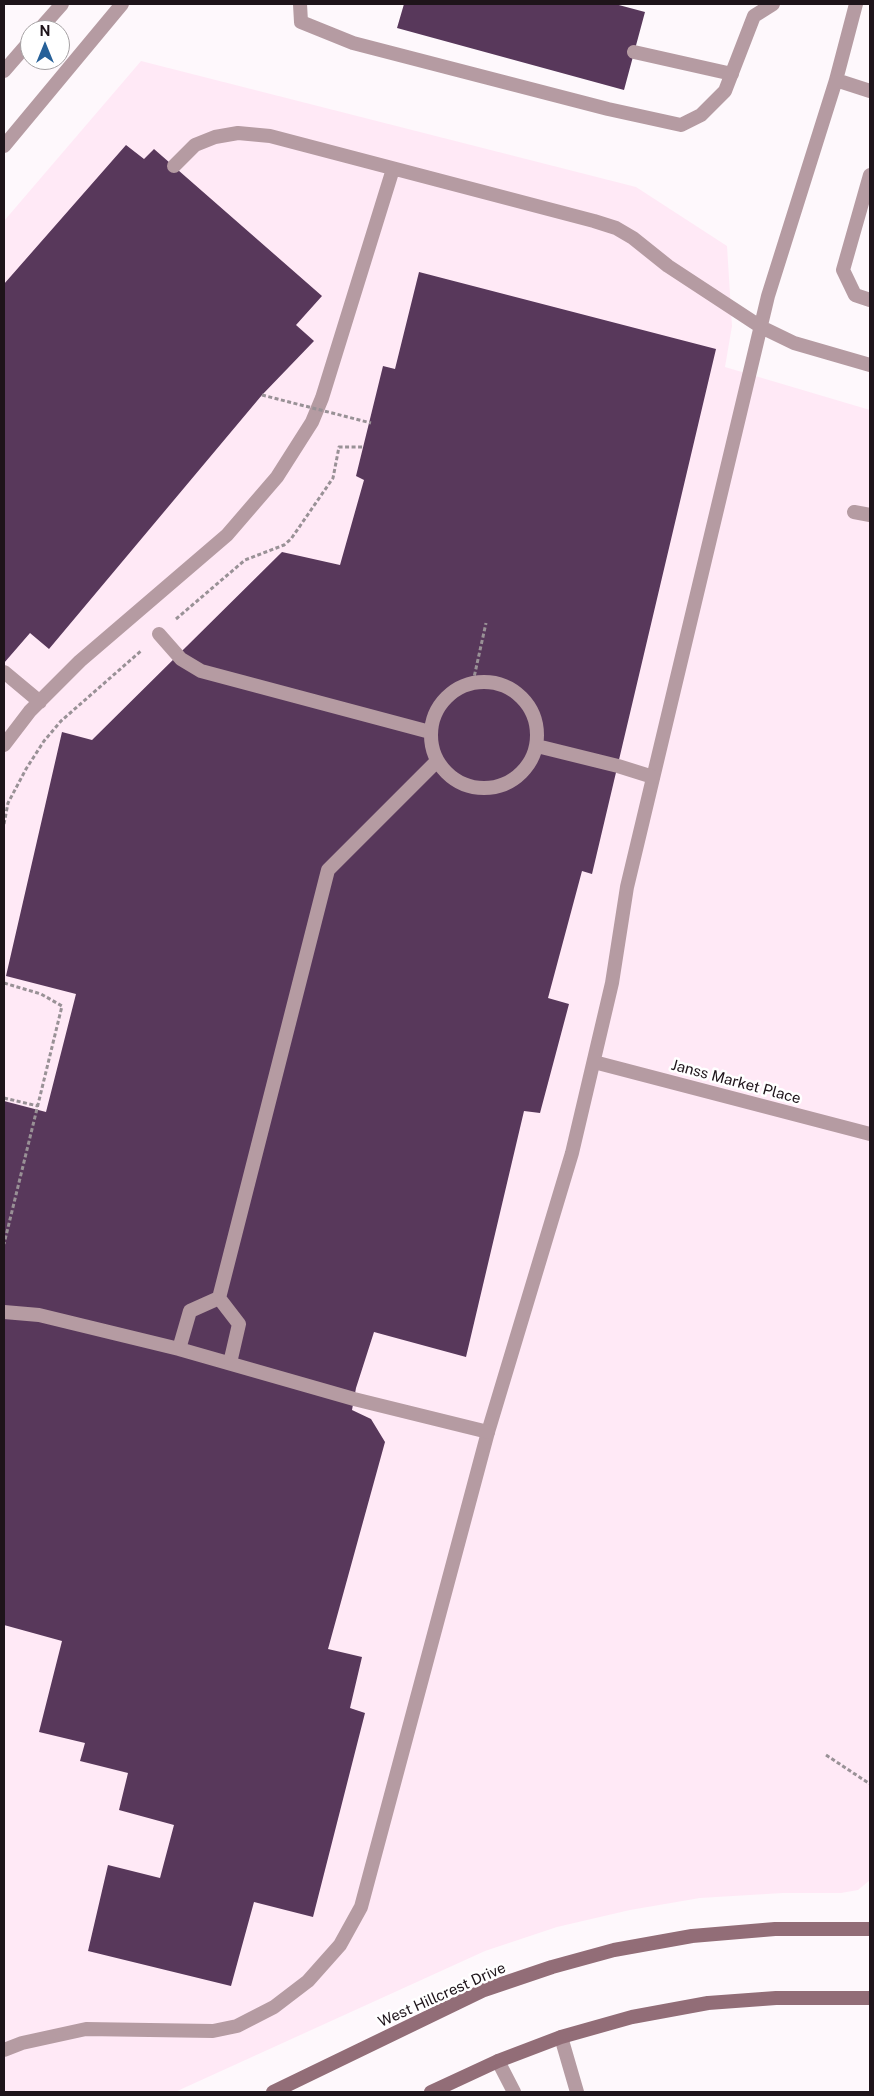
<!DOCTYPE html>
<style>
body{margin:0}
#map{position:relative;width:874px;height:2096px;overflow:hidden;background:#fef8fc;font-family:"Public Sans",sans-serif}
canvas{display:block}
.frame{position:absolute;inset:0;border:5px solid #1e141a;pointer-events:none}
.north{position:absolute;left:20px;top:20px;width:50px;height:50px;box-sizing:border-box;background:#fff;border:1px solid #a5a1a3;border-radius:50%;rotate:0deg;font-size:14px;font-weight:700;line-height:20px;text-align:center;color:#1e141a}
.north::after{content:'';display:block;margin:auto;width:18px;height:22px;background:#276199;clip-path:polygon(50% 0,100% 100%,50% 72%,0 100%)}
</style>
<div id="map">
<canvas width="874" height="2096"></canvas>
<div class="frame"></div>
<div class="north">N</div>
</div>
<script>
const context = document.querySelector('canvas').getContext('2d');
context.lineJoin = 'round';
function paint(path, color) {
  context.fillStyle = color;
  context.fill(path, 'evenodd');
}
function shape(rows) {
  const path = new Path2D();
  for (const r of rows) {
    if (r.length === 3) {
      path.moveTo(r[0] + r[2], r[1]);
      path.arc(r[0], r[1], r[2], 0, 2 * Math.PI);
      continue;
    }
    path.moveTo(r[0], r[1]);
    for (let i = 2; i < r.length; i += 2) path.lineTo(r[i], r[i + 1]);
  }
  return path;
}
function strokePath(path, color, width, dash) {
  context.strokeStyle = color;
  context.lineWidth = width;
  context.lineCap = dash ? 'butt' : 'round';
  context.setLineDash(dash || []);
  context.stroke(path);
}
function label(font, color, halo, rows, align = 'center') {
  context.font = font + ' "Public Sans",sans-serif';
  context.lineWidth = 5;
  context.setLineDash([]);
  context.textBaseline = 'middle';
  context.strokeStyle = halo;
  context.fillStyle = color;
  for (const [text, x, y, turn = 0] of rows) {
    context.save();
    context.translate(x, y);
    context.rotate((+turn || 0) * Math.PI / 180);
    context.textAlign = isNaN(turn) ? turn : align;
    if (halo) context.strokeText(text, 0, 0);
    context.fillText(text, 0, 0);
    context.restore();
  }
}
paint(shape([
 [141,61,636,187,727,246,732,326,725,367,870,410,870,1880,858,1890,841,1893,783,1893,700,1898,630,1910,557,1927,485,1951,175,2092,4,2092,4,221]
]), '#ffe9f6');
paint(shape([
 [404,4,615,4,645,12,624,90,397,28],
 [126,145,144,159,154,149,322,296,296,325,314,341,262,395,49,649,30,633,4,663,4,284],
 [419,272,716,349,592,874,582,871,548,998,569,1004,540,1113,524,1111,466,1357,374,1332,356,1388,352,1410,371,1419,385,1442,328,1649,362,1657,350,1708,365,1713,313,1917,254,1902,231,1986,88,1951,108,1865,160,1878,174,1825,119,1810,128,1773,80,1761,85,1743,39,1732,62,1641,4,1625,4,1101,46,1112,76,994,6,976,62,732,92,740,282,552,340,565,364,480,356,476,383,366,395,369]
]), '#58385b');
strokePath(shape([
 [176,619,245,560,284,545,291,539,333,478,339,447,364,447],
 [473,682,486,623],
 [4,824,8,803,26,769,44,741,61,721,142,650],
 [4,983,41,994,62,1006,4,1244],
 [4,1098,38,1106],
 [826,1755,870,1784]
]), '#999196', 3, [4, 2.5]);
strokePath(shape([
 [300,4,301,22,353,43,608,109,681,125,701,115,725,91,754,16,773,4],
 [634,52,732,74],
 [836,80,870,91],
 [174,166,195,145,215,137,238,133,270,136,594,221,616,228,633,238,668,266,761,327,794,343,870,365],
 [870,175,843,270,855,295,870,300],
 [854,512,870,515],
 [4,672,40,702],
 [4,745,30,711,80,661,227,535,277,477,312,422,322,398,393,169],
 [594,1062,870,1134],
 [561,2037,577,2092],
 [4,2050,22,2043,86,2029,213,2031,237,2026,274,2007,308,1981,340,1945,361,1907,488,1432,572,1153,612,983,627,887,643,820,768,296,836,80,856,4],
 [498,2061,514,2092]
]), '#b59ba2', 14);
strokePath(shape([
 [159,634,181,659,201,671,430,732],
 [484,735,53],
 [537,746,618,766,653,777],
 [219,1298,328,870,437,761],
 [4,1312,39,1315,179,1349,354,1399,488,1432],
 [179,1349,190,1311,219,1298,239,1324,230,1363]
]), '#b59ba2', 14);
strokePath(shape([
 [39,30,62,4],
 [4,71,30,41],
 [4,146,122,4]
]), '#b59ba2', 14);
strokePath(shape([
 [273,2092,484,1990,552,1967,614,1950,692,1936,775,1929,870,1929],
 [431,2092,498,2061,561,2037,632,2017,708,2003,776,1998,870,1998]
]), '#926d77', 14);
strokePath(shape([
 [262,395,371,423]
]), '#999196', 3, [4, 2.5]);
label('15px', '#1e141a', '#fff', [
 ["Janss Market Place",736,1082,15],
 ["West Hillcrest Drive",442,1995,-24]
]);
</script>
